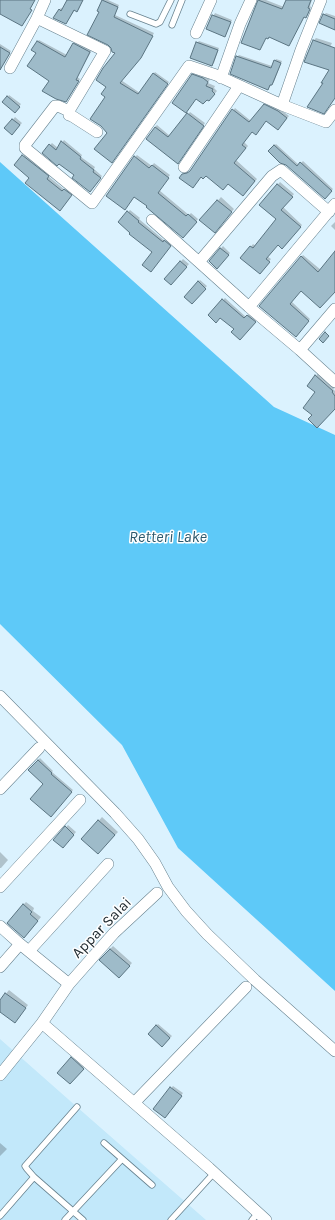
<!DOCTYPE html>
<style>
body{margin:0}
canvas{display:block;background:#dbf2fe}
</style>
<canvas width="335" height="1220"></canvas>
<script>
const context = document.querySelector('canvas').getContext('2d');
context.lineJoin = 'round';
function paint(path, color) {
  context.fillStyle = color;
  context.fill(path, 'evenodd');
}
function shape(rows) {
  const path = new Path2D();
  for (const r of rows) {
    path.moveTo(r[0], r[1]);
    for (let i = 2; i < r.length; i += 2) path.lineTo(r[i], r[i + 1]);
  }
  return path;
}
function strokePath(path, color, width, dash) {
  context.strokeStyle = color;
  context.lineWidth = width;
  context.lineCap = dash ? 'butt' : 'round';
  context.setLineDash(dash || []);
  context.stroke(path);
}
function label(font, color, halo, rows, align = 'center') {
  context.font = font + ' Karla,sans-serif';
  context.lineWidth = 3;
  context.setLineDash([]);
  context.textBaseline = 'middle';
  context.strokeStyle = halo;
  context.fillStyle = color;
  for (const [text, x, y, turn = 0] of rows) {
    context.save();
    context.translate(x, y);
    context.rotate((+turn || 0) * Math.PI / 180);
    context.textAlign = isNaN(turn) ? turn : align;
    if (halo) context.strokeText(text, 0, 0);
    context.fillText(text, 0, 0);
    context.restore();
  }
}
paint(shape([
 [0,1039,77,1107,206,1220,0,1220]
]), '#c2e8fa');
paint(shape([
 [0,162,274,407,335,435,335,991,178,848,122,745,0,624]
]), '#5ec9f8');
paint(shape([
 [68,0,83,0,79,9,77,11,75,10,66,23,59,10,61,8,63,9],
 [103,0,108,0,119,5,115,15,154,33,143,54,121,80,140,93,155,72,169,82,114,159,108,133,107,97,107,86,117,53,100,12],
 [259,0,266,0,284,7,287,0,312,0,310,6,311,7,308,15,306,17,304,16,297,29,266,37,260,49,242,42],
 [215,13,232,20,225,36,207,28],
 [326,13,335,16,335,28,324,15],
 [316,38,332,43,330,47,335,50,335,97,330,70,313,41],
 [39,40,67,55,75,42,92,50,77,77,80,79,67,98,50,80,37,52,37,42],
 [199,41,219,48,214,63,212,65,197,43],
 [0,44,11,51,4,62,0,63],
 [239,55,272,66,276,59,282,61,274,82,268,89,237,57],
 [195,72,210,79,208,83,215,86,214,88,217,91,212,97,196,98,192,75],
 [9,95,21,104,17,109,8,97],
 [267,103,280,109,289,116,280,127,266,120,252,131,244,142,248,146,236,160,257,179,245,193,228,183,206,175,201,176,183,174,186,172,190,172,235,108,251,121],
 [190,112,205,123,180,160,155,127,157,125,170,136],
 [15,117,22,123,14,132,6,128],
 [64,140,82,155,81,157,95,167,94,169,102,176,91,189,76,175,43,153,52,143,58,148],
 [276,144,299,165,303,161,333,189,325,198,286,164,269,151],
 [25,154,50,174,48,176,65,190,67,188,73,193,62,207,15,165],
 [137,155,152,166,154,163,170,175,159,190,189,215,191,213,198,219,183,237,135,157],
 [280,182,294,194,283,207,302,225,285,246,278,244,267,256,271,259,262,270,242,258,253,244,256,246,277,219,260,205],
 [221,197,234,209,218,228,201,220],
 [130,210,140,218,139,219,165,241,167,239,172,244,153,268,154,252,119,222],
 [335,222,335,230,331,226],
 [223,246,230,253,217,267,210,261],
 [335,253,335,290,301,290,291,301,310,319,298,334,260,306,303,255,321,270],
 [183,259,189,264,171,284,165,279],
 [200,280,207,286,192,303,185,297],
 [225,298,246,317,250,313,257,320,240,338,235,329,220,317,209,315],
 [318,373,335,388,333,389,335,391,335,407,313,415,317,392,316,376],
 [40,758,53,771,52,772,73,790,51,815,44,784,29,770],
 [102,817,118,832,98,853,83,839],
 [68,825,76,832,63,847,55,839],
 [0,852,8,860,1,868,0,868],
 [26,902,34,908,33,911,41,917,27,934,23,905],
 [113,946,132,963,122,974,110,949],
 [9,990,28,1005,18,1018,0,1010,0,1001],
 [158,1024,172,1036,162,1046,149,1034],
 [74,1056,85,1066,70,1083,59,1073],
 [173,1086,183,1093,167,1115,154,1109],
 [0,1143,7,1149,0,1156]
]), '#0003');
const building = shape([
 [0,0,35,0,30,9,32,10,22,26,0,14,0,0],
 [67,0,83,0,77,12,74,10,66,24,53,18,59,9,61,11,67,0],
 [102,0,118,7,114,17,153,36,141,58,120,83,138,94,153,73,168,84,112,163,94,149,107,133,101,126,90,119,105,97,101,94,106,87,96,80,103,68,115,53,112,52,111,48,108,45,87,35,99,12,97,11,102,0],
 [258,0,282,9,286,0,311,0,308,8,310,9,306,18,304,17,289,46,269,37,268,39,266,38,260,50,241,43,258,0],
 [323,14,335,19,335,30,319,23,323,14],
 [212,15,231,22,225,37,206,29,212,15],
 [313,40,335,48,335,98,324,114,307,107,323,83,321,83,329,70,304,62,313,40],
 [37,41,65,57,73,43,90,52,76,80,79,81,66,102,56,99,42,91,49,81,27,66,36,53,31,50,37,41],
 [196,42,218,50,212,66,190,58,196,42],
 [0,47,10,53,0,70,0,47],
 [236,56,271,68,274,60,281,63,272,85,270,85,268,90,230,74,236,56],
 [192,74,203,78,208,82,206,86,213,89,212,91,215,94,209,101,207,100,203,104,196,99,186,113,172,103,192,74],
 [7,96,20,107,15,113,2,102,7,96],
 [264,104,278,111,287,118,278,130,266,121,256,135,252,132,242,145,246,148,234,163,255,181,243,196,228,184,223,190,206,176,203,179,201,177,193,188,179,178,182,174,187,173,190,171,232,109,249,122,264,104],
 [187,113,204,126,178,164,146,139,155,127,168,137,187,113],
 [12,119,20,125,12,135,4,128,12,119],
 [61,141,81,157,80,159,94,170,93,172,101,178,90,192,72,178,74,175,59,164,57,166,42,153,49,144,56,150,61,141],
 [274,145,297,166,300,162,332,191,325,199,286,165,280,163,268,151,274,145],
 [22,155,49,176,47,179,62,191,64,189,72,195,60,211,25,183,29,178,14,165,22,155],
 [134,156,149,168,152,165,169,178,158,193,186,216,188,214,197,222,183,238,146,207,147,206,134,197,125,210,106,196,134,156],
 [277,184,293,197,281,210,301,227,282,249,278,245,266,259,270,262,260,274,240,258,250,246,253,248,276,219,259,205,277,184],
 [217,200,232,212,215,233,199,220,217,200],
 [127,211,139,221,138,222,163,242,164,240,171,246,151,272,142,265,152,252,129,234,130,233,118,222,127,211],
 [220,248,229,255,217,269,209,261,220,248],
 [335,251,335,292,320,308,301,291,290,304,309,321,296,337,259,306,301,256,318,272,335,251],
 [180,261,187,267,171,285,164,279,180,261],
 [198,281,206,289,192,304,184,297,198,281],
 [222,299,244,318,247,315,256,322,240,340,231,332,234,329,220,318,216,323,208,315,222,299],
 [325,332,329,336,323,343,319,339,325,332],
 [315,375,333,391,332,392,335,396,335,409,317,428,308,419,312,415,303,408,315,392,307,386,315,375],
 [38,760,52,773,51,774,72,792,51,817,30,799,43,784,28,770,38,760],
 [98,820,115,835,98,854,81,839,98,820],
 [65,826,74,835,63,848,53,840,65,826],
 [23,904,32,912,30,914,38,921,24,938,7,923,23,904],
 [110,949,130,966,119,978,99,960,110,949],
 [5,993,26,1008,15,1023,0,1012,0,1000,5,993],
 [156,1025,170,1038,162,1047,148,1034,156,1025],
 [71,1057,84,1069,70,1084,57,1073,71,1057],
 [170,1087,182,1096,165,1118,153,1109,170,1087]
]);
paint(building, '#9ebbc9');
strokePath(building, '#5b7582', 1);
const service = shape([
 [130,14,156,24,160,22,171,0],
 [172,25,182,0],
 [77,1107,25,1166,27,1169,34,1177,83,1220],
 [104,1143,152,1185],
 [0,1216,34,1177],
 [65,1220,122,1159],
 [171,1220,214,1173],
 [252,1220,258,1213]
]);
const minor = shape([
 [45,0,37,18,105,51,69,111,69,115,72,116,97,132],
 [196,33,211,0],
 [10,68,37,18],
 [221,78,240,24,251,0],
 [282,105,301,50,321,0],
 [69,111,58,106,55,106,25,145,25,148,92,203,189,66,216,75,282,105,326,122,335,110],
 [184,167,239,86],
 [335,204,249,307,300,350,335,309],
 [152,220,199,262],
 [249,307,199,262,272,176,281,170,329,212],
 [300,350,335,382],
 [0,696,115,813,138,839,155,863,168,887,186,911,207,934,255,980,335,1051],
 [0,789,39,748],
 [0,887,80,800],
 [157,893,114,933,69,984,42,1023,209,1168,266,1220],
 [0,926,20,944,69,984],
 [29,951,108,864],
 [0,967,20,944],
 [0,1075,42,1023],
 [134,1103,246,987]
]);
strokePath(service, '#67828f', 7);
strokePath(minor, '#67828f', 12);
strokePath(service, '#fff', 5.5);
strokePath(minor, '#fff', 11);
label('15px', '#1e292f', '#fff', [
 ["Appar Salai",102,928,-46]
]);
label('italic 16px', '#2c596d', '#fff', [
 ["Retteri Lake",168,537]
]);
</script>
